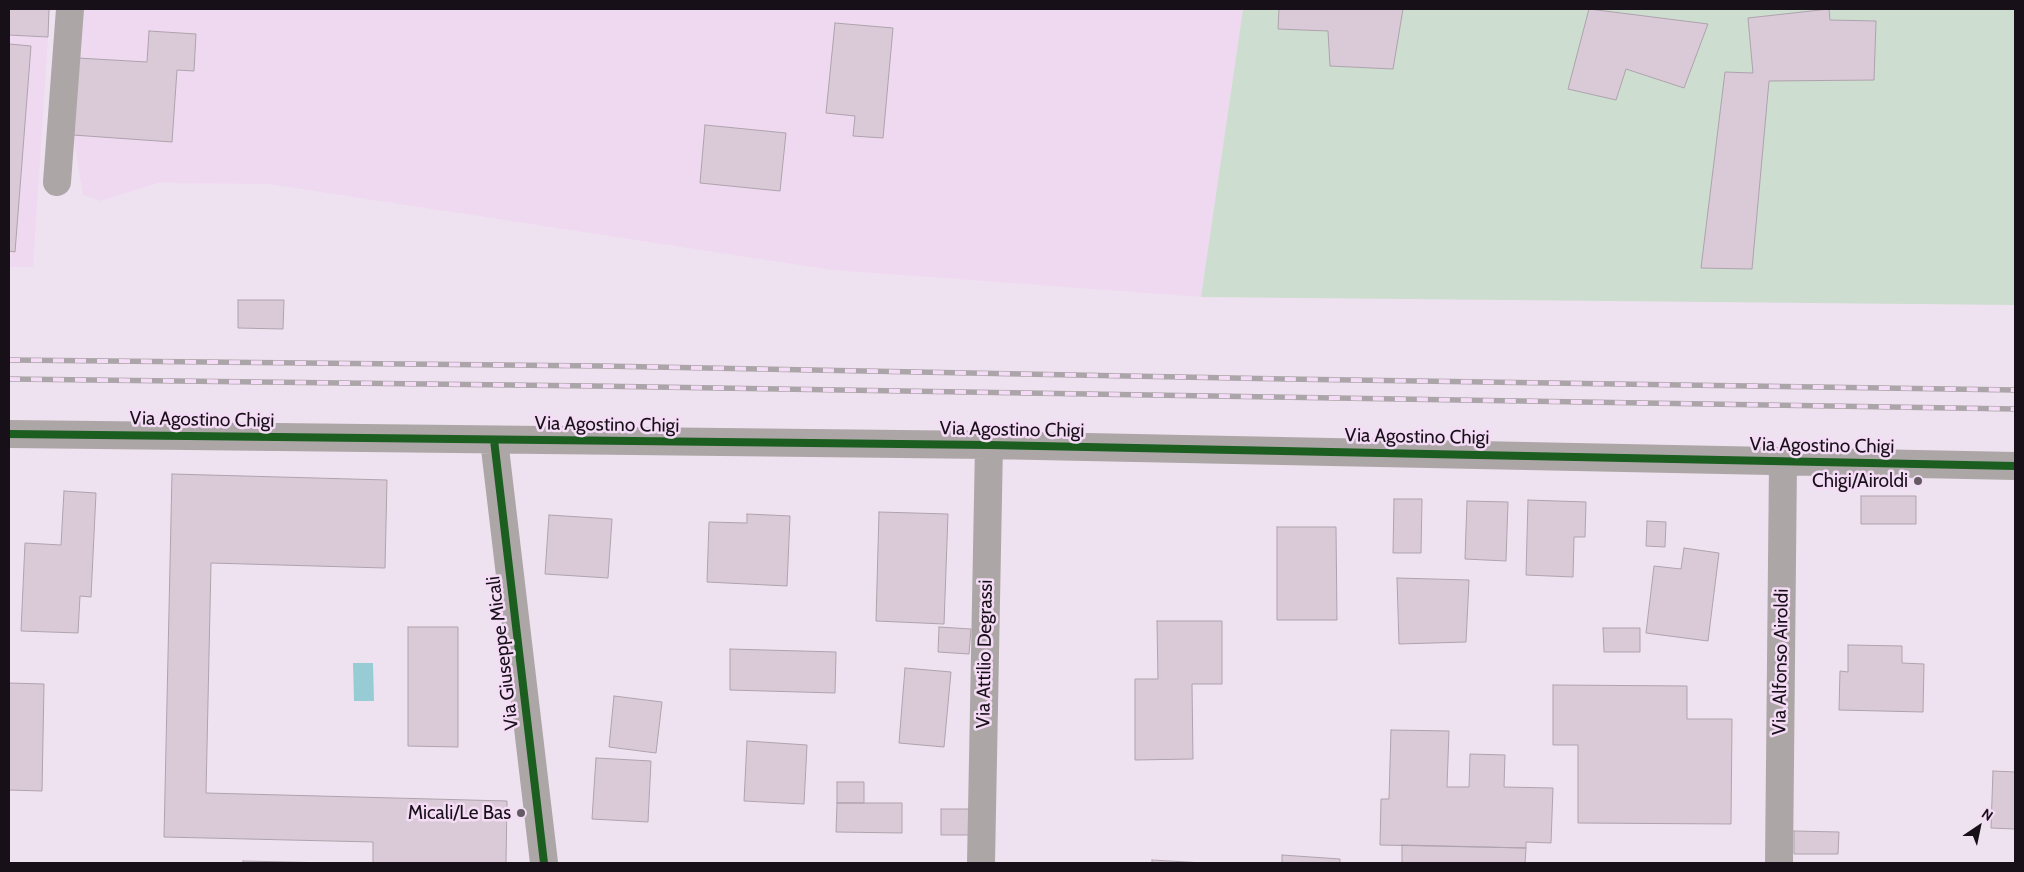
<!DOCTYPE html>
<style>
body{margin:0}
#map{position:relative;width:2024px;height:872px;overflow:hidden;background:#efe2f0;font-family:Cabin,sans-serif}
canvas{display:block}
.frame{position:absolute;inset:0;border:10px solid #181019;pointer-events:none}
.north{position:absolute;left:1954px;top:802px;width:50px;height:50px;-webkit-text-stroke:4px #f5dcf6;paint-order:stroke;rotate:34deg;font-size:14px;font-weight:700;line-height:20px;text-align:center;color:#181019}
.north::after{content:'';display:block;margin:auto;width:18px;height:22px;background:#181019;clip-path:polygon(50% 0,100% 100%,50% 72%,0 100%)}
</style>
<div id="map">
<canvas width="2024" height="872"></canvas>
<div class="frame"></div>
<div class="north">N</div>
</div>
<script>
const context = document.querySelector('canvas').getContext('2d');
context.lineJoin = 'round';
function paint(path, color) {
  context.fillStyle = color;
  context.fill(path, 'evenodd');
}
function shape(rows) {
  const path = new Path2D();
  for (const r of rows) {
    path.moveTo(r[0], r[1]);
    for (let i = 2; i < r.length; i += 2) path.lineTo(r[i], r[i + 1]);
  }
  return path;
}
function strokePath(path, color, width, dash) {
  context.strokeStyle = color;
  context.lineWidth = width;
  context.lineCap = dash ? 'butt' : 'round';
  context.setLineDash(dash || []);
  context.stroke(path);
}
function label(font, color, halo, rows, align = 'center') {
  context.font = font + ' Cabin,sans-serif';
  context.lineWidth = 5;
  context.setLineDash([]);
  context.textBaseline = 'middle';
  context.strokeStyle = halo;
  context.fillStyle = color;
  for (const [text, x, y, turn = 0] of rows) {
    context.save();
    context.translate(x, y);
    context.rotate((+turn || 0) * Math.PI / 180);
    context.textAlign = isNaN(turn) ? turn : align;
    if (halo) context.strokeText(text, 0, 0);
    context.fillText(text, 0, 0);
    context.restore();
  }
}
paint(shape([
 [9,9,50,9,33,267,9,267],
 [82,9,1243,9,1201,297,832,270,268,184,158,183,100,201,83,195,73,135]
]), '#efd9f1');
paint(shape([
 [1243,9,2015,9,2015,305,1201,297]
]), '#cdddcf');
paint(shape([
 [353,663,373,663,374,701,354,701]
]), '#97ccd5');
const building = shape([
 [9,9,49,9,48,37,9,35,9,9],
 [1279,9,1403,9,1393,69,1330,66,1328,31,1278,29,1279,9],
 [1589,9,1708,24,1684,88,1626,69,1616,100,1568,89,1589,9],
 [1829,9,1830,20,1876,21,1874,80,1769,81,1752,269,1701,268,1725,72,1753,73,1748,18,1829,9],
 [835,23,893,28,883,138,853,136,855,116,826,113,835,23],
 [149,31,196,34,194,71,177,70,172,142,73,135,78,58,147,62,149,31],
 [9,44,31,46,15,252,9,251,9,44],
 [705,125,786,133,780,191,700,183,705,125],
 [238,300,284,300,283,329,238,328,238,300],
 [172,474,387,480,385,568,211,563,206,793,507,801,506,863,373,863,373,842,164,837,172,474],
 [64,491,96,493,91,597,80,596,78,633,21,631,25,543,61,545,64,491],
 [1861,496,1916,496,1916,524,1861,524,1861,496],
 [1394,499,1422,499,1421,553,1393,553,1394,499],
 [1528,500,1586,502,1585,537,1574,537,1573,577,1526,575,1528,500],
 [1467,501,1508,502,1506,561,1465,559,1467,501],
 [879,512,948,514,944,624,876,621,879,512],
 [747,514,790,516,787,586,707,582,709,522,747,523,747,514],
 [549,515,612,519,608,578,545,574,549,515],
 [1647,521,1666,522,1665,547,1646,546,1647,521],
 [1277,527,1336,527,1337,620,1277,620,1277,527],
 [1684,548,1719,553,1708,641,1646,633,1654,566,1681,569,1684,548],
 [1397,578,1469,580,1466,642,1399,644,1397,578],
 [1157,621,1222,621,1222,684,1192,684,1193,759,1135,760,1135,679,1158,679,1157,621],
 [408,627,458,627,458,747,408,746,408,627],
 [939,627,971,629,969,654,938,652,939,627],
 [1603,628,1640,628,1640,652,1604,652,1603,628],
 [1848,645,1902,646,1902,663,1924,664,1923,712,1839,710,1840,671,1848,672,1848,645],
 [730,649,836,652,835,693,730,690,730,649],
 [905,668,951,672,944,747,899,743,905,668],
 [9,683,44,684,42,791,9,790,9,683],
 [1553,685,1687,686,1687,719,1732,719,1731,824,1578,823,1578,745,1553,745,1553,685],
 [614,696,662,702,656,753,609,747,614,696],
 [1391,730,1449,731,1447,787,1469,787,1470,754,1505,755,1504,787,1553,788,1551,843,1526,842,1526,848,1380,845,1381,799,1389,799,1391,730],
 [747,741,807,745,804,804,744,801,747,741],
 [596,758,651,761,648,822,592,819,596,758],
 [1993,771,2015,772,2015,829,1991,828,1993,771],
 [837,782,864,782,864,803,837,803,837,782],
 [837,803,902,803,902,833,836,832,837,803],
 [941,809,970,809,970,835,941,835,941,809],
 [1794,831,1839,832,1838,854,1794,854,1794,831],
 [1402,845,1526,848,1525,863,1402,863,1402,845],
 [1282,855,1340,859,1340,863,1282,863,1282,855],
 [1152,860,1204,863,1152,863,1152,860],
 [243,861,332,863,243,863,243,861]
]);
paint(building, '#dacad7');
strokePath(building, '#aea3ad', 1);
strokePath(shape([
 [57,182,70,9],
 [9,434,989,445,2015,466],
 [494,440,544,863],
 [981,863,989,445],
 [1779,863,1783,461]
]), '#ada6a7', 28);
const rail = shape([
 [9,360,601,366,1285,379,2015,390],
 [9,379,593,386,2015,409]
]);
strokePath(rail, '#aba5a9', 5.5);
strokePath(rail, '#f5dcf6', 4, [11]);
strokePath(shape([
 [9,434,989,445,2015,466],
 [494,440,544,863]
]), '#1b5e20', 8);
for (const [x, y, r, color] of [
 [1918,481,5,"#635a64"],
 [521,813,5,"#635a64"]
]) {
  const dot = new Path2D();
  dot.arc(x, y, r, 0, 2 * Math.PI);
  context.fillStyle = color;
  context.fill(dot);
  strokePath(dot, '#f5dcf6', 2);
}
label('19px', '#181019', '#f5dcf6', [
 ["Via Agostino Chigi",202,420,1],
 ["Via Agostino Chigi",607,425,1],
 ["Via Agostino Chigi",1012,430,1],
 ["Via Agostino Chigi",1417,437,1],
 ["Via Agostino Chigi",1822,446,1],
 ["Via Giuseppe Micali",503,653,-97],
 ["Via Attilio Degrassi",985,654,-89],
 ["Via Alfonso Airoldi",1781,662,-89]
]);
label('19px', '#181019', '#f5dcf6', [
 ["Chigi/Airoldi",1908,481],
 ["Micali/Le Bas",511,813]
], 'right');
</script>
